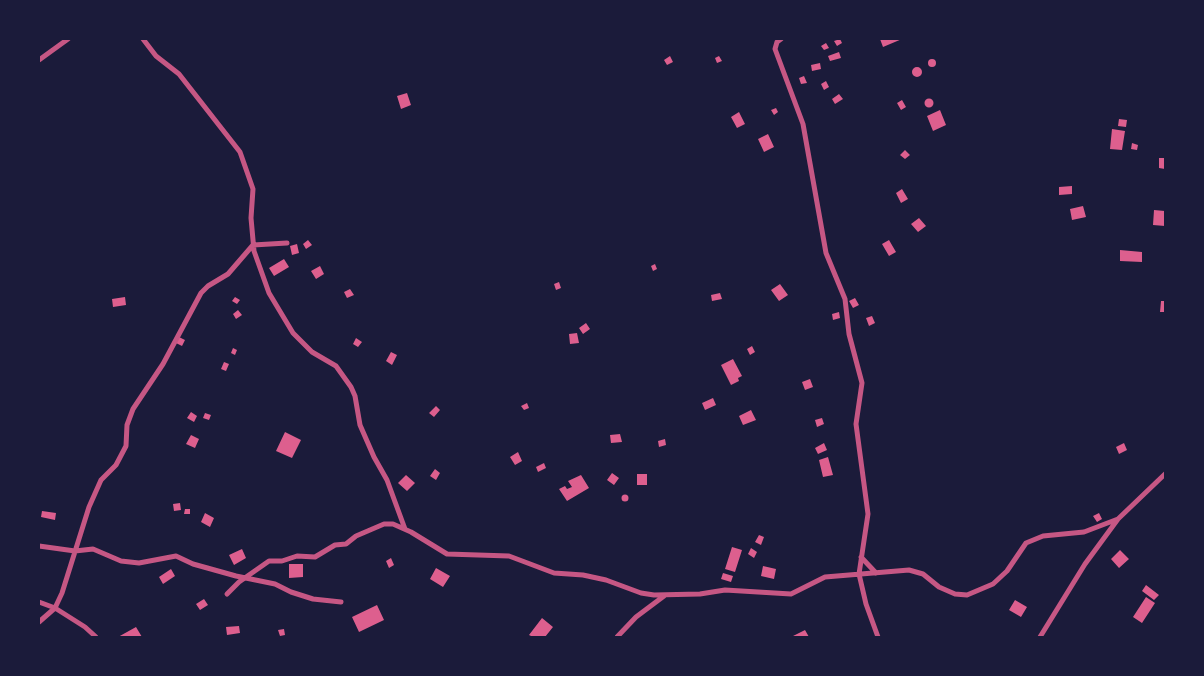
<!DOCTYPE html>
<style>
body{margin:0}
#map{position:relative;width:1204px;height:676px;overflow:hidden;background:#1b1b3a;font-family:Georgia,serif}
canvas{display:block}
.frame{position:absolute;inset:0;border:40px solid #1b1b3a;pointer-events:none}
</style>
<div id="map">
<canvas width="1204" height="676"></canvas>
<div class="frame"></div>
</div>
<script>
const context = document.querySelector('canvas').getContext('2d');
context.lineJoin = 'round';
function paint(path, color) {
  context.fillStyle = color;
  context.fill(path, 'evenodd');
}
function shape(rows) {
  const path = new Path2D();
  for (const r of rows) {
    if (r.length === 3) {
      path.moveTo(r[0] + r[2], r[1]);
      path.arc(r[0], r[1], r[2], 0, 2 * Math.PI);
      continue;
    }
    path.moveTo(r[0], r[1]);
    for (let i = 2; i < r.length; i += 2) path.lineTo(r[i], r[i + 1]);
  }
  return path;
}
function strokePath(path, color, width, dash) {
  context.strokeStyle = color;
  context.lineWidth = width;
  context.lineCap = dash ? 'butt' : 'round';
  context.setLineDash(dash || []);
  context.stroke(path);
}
paint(shape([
 [840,39,842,43,837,46,834,41],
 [880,39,902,39,883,47],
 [826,43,829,48,824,50,821,46],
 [839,52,841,58,830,61,828,56],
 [670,56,673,62,667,65,664,60],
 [719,56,722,61,717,63,715,58],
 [932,63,4],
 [820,63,821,69,812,71,811,65],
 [917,72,5],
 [804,76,807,83,801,84,799,78],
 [826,81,829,87,824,90,821,84],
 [407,93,411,105,401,109,397,96],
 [839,94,843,99,835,104,832,99],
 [929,103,4.5],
 [902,100,906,107,901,110,897,103],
 [776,108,778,112,774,115,771,110],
 [940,110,946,125,933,131,927,116],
 [739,112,745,124,737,128,731,117],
 [1119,119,1127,120,1126,127,1118,126],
 [1112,129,1125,131,1122,150,1110,149],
 [768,134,774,147,764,152,758,139],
 [1132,143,1138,145,1137,150,1131,149],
 [905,150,910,155,905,159,900,155],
 [1159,158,1165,158,1165,169,1159,168],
 [1072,186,1072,194,1059,195,1059,187],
 [902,189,908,199,901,203,896,193],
 [1083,206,1086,217,1072,220,1070,209],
 [1154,210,1165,211,1165,226,1153,225],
 [919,218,926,226,918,232,911,224],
 [308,240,312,245,306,249,303,244],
 [889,240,896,252,889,256,882,244],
 [297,244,299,253,292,255,290,246],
 [1120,250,1142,252,1142,262,1120,261],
 [284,259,289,267,274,276,269,268],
 [655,264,657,269,653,271,651,266],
 [320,266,324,274,316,279,311,271],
 [559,282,561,288,556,290,554,284],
 [780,284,788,295,779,301,771,290],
 [350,289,354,295,347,298,344,292],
 [720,293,722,299,712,301,711,295],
 [125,297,126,305,113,307,112,299],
 [235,297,240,300,237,304,232,301],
 [855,298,859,305,853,308,849,301],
 [1161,301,1165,301,1165,312,1160,312],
 [238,310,242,315,236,319,233,314],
 [839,312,840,318,833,320,832,314],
 [872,316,875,323,869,326,866,318],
 [586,323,590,329,583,334,579,328],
 [577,333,579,343,570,344,569,334],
 [179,337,185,340,182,346,176,343],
 [356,338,362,342,358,347,353,344],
 [752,346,755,352,750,355,747,349],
 [233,348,237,350,235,355,231,353],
 [391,352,397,355,392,365,386,361],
 [733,359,742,376,738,378,739,381,731,385,721,365],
 [224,362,229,364,226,371,221,369],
 [810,379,813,387,805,390,802,382],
 [713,398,716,405,705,410,702,403],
 [527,403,529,408,524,410,521,406],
 [436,406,440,410,434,417,429,413],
 [751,410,756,420,743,425,739,416],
 [191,412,197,416,194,422,187,418],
 [205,413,211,415,209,420,203,418],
 [822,418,824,424,817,427,815,420],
 [285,432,301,440,292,458,276,451],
 [620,434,622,442,611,443,610,435],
 [191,435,199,439,195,448,186,444],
 [665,439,666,445,659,447,658,441],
 [824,443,827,450,818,454,815,448],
 [1124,443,1127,450,1119,454,1116,447],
 [518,452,522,461,515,465,510,457],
 [828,457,833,475,823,477,819,460],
 [544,463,546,468,538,472,536,467],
 [435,469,440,473,436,480,430,476],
 [612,473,619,478,614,485,607,480],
 [637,474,647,474,647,485,637,485],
 [406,475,415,483,407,491,398,483],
 [581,475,589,488,567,501,559,489,565,486,567,489,572,487,568,481],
 [625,498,3.5],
 [180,503,181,510,174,511,173,504],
 [185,509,190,509,190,514,184,514],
 [42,511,56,513,55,520,41,517],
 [205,513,214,518,210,527,201,522],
 [1099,513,1102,519,1097,522,1093,516],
 [759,535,764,537,761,545,755,542],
 [732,547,742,550,735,572,725,569],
 [751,548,757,552,754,558,748,554],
 [242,549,246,558,234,565,229,555],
 [1120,550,1129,559,1119,568,1111,559],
 [391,558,394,565,389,568,386,561],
 [289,564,303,564,303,577,289,578],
 [763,566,776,569,774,579,761,576],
 [436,568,450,576,443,587,430,579],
 [171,569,175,576,163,584,159,577],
 [723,573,733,576,731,582,721,579],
 [1146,585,1159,595,1154,600,1142,591],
 [1146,597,1155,603,1142,623,1133,617],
 [204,599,208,605,200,610,196,604],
 [1015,600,1027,607,1021,617,1009,610],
 [377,605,384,620,359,632,352,617],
 [542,618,553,627,545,637,533,637,529,635],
 [239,626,240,633,227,635,226,627],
 [136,627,142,637,118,637],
 [284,629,285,635,280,636,278,630],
 [805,630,809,637,791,637]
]), '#dd5f8e');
strokePath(shape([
 [143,39,156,56,179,74,240,152,253,189,251,218,254,251,269,293,293,333,312,352,336,366,351,387,355,396,360,425,374,457,387,480,405,529],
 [781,39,777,42,775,49,803,124,826,253,845,299,849,334,862,383,856,424,868,514,859,574,866,604,878,637],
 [39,60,68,39],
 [39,546,75,551,93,549,121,561,139,563,176,556,193,564,236,576,275,584,291,592,313,599,341,602],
 [861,557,876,573],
 [227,594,239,582,269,561,282,561,297,556,315,557,335,545,346,544,356,536,384,524,393,524,411,532,447,554,509,556,554,573,583,575,606,580,641,593,654,595,700,594,725,590,791,594,825,577,909,570,923,574,939,587,955,594,967,595,993,584,1007,571,1026,543,1043,536,1084,532,1118,519],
 [39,602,55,608,62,593,89,507,101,480,116,465,126,446,127,425,133,409,163,364,201,293,208,286,228,274,253,245,287,243],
 [39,622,55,608,85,627,96,637],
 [617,637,636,617,664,596],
 [1040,637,1085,564,1118,519,1165,474]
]), '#c65784', 5);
</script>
